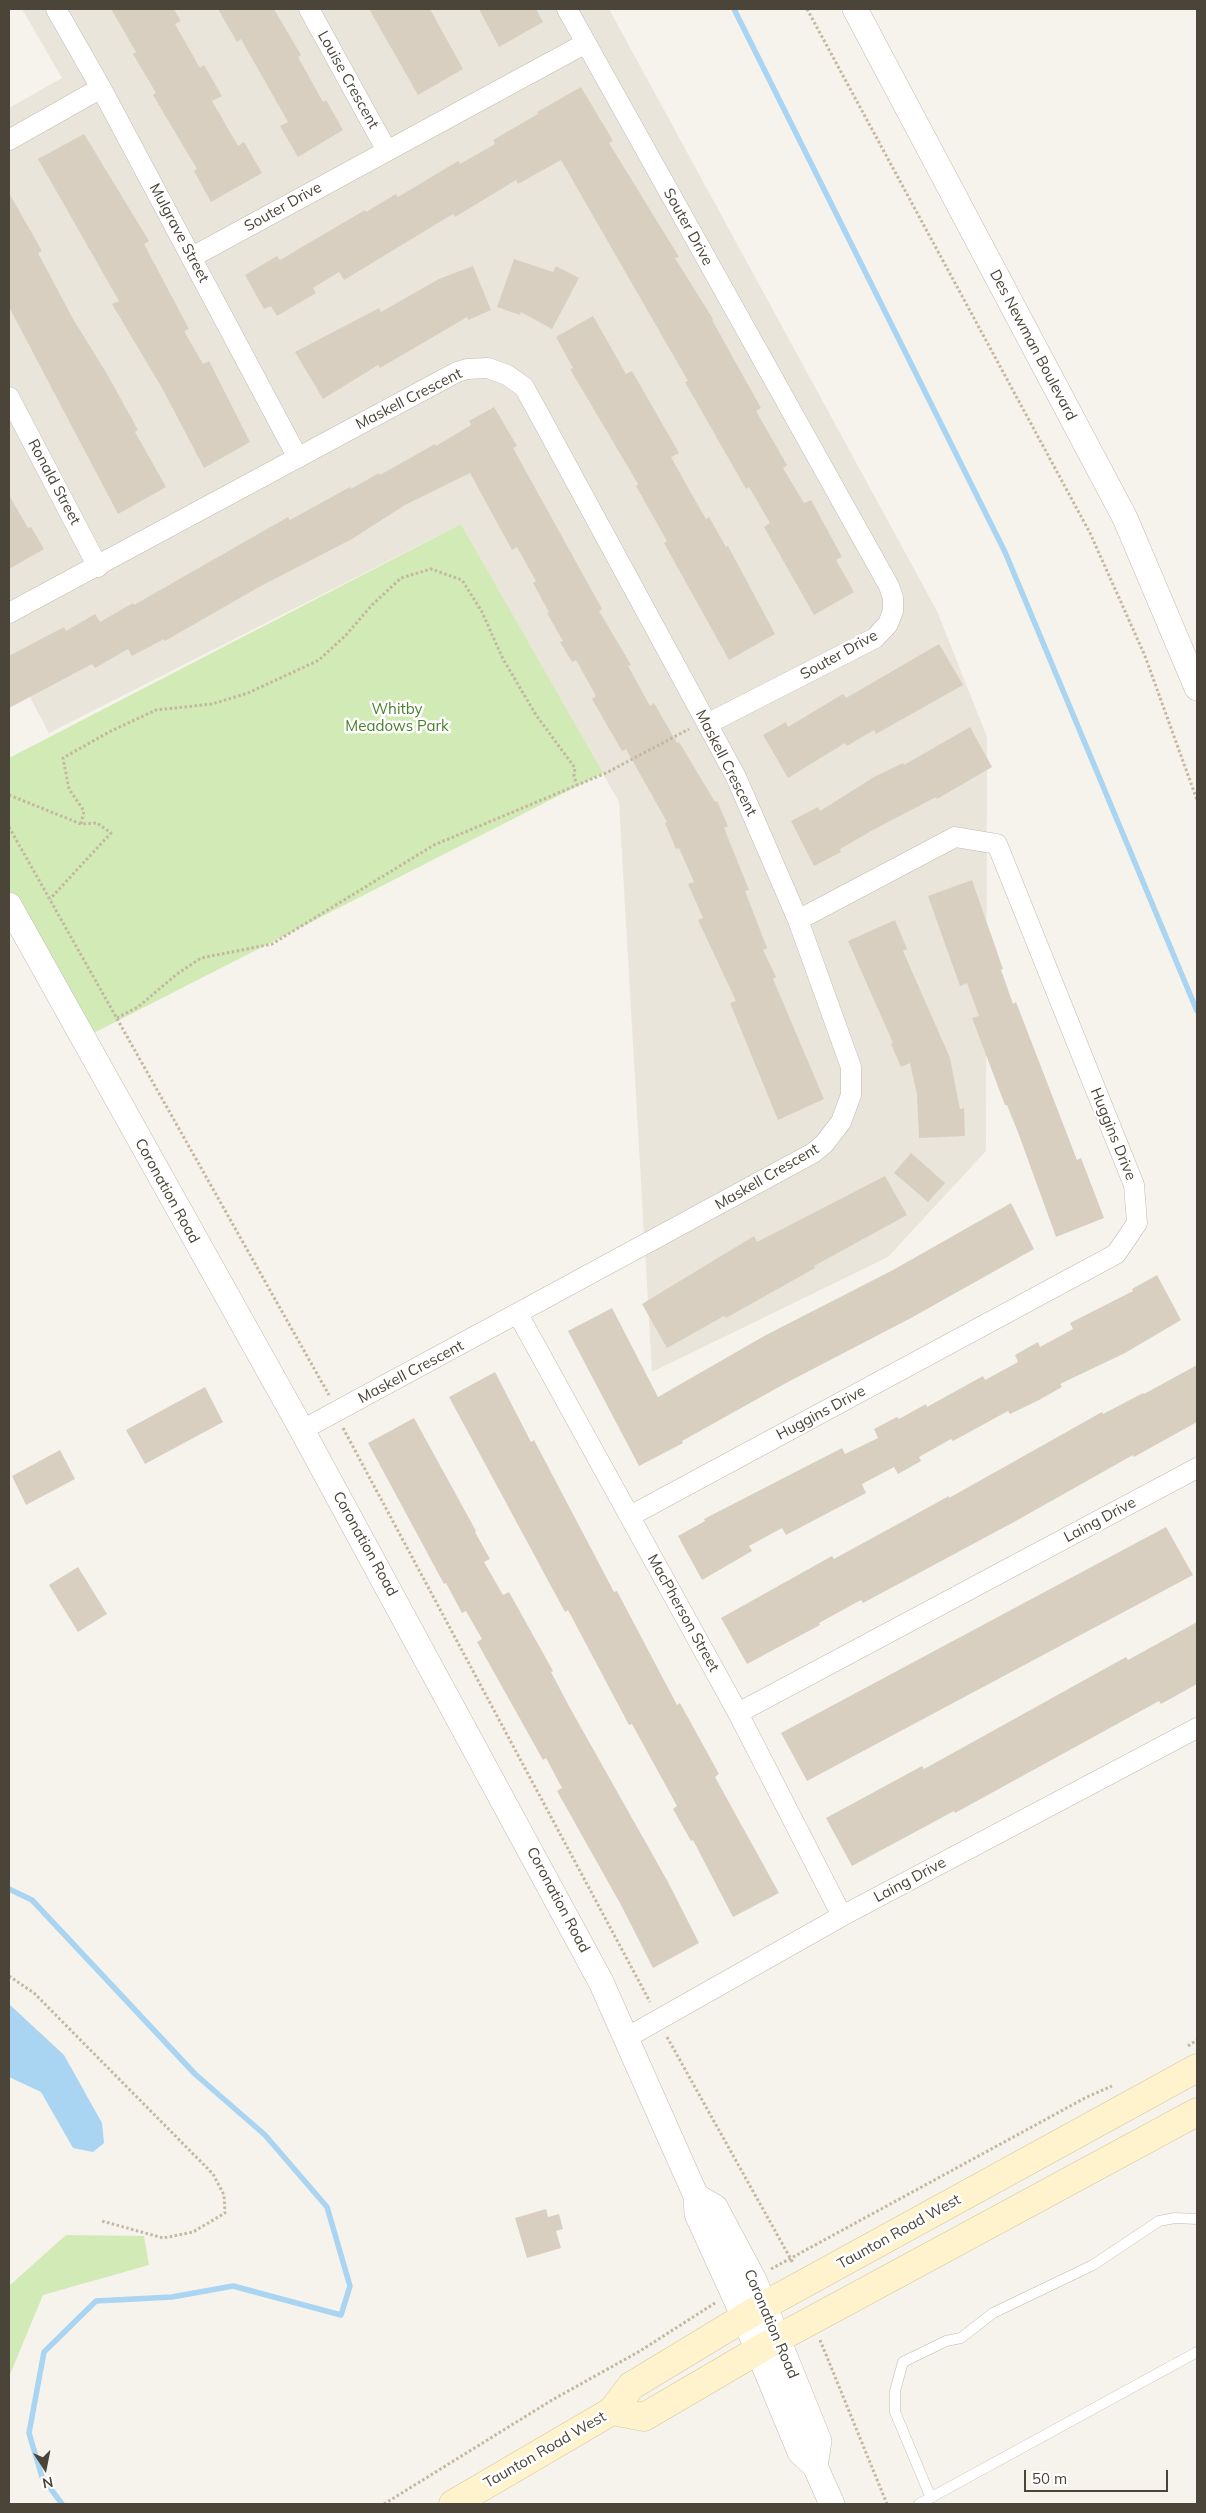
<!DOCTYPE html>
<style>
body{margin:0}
#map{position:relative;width:1206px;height:2513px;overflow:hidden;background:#f6f3ec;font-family:Mulish,sans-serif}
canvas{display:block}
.frame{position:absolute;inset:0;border:10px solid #4b4439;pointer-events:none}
.north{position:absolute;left:20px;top:2443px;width:50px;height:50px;-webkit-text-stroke:4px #fff;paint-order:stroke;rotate:169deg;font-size:14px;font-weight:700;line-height:20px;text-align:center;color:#4b4439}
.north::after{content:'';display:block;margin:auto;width:18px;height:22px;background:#4b4439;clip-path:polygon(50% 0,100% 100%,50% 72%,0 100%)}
.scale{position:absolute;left:1024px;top:2470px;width:144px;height:22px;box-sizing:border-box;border:2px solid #4b4439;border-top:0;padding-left:6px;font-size:15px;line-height:18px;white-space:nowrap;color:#4b4439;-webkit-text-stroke:4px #fff;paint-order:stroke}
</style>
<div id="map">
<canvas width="1206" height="2513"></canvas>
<div class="frame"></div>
<div class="north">N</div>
<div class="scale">50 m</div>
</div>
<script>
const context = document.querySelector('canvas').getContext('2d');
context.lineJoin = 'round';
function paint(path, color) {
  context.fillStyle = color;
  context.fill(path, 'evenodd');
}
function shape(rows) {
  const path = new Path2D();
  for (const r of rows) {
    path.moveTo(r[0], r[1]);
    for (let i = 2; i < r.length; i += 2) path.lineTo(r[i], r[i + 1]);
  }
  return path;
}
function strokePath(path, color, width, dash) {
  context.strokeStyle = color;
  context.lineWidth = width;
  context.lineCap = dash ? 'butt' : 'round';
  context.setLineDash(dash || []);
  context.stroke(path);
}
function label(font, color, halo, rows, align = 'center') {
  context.font = font + ' Mulish,sans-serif';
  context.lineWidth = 5;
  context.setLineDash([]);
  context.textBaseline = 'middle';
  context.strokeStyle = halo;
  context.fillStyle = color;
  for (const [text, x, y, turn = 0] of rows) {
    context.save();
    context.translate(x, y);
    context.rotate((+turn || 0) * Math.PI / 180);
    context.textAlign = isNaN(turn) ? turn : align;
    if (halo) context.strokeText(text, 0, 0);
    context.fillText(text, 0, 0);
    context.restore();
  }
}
paint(shape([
 [22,9,609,9,937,611,987,737,986,1151,888,1257,652,1372,619,802,461,524,49,733,9,658,9,108,62,78]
]), '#eae5da');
paint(shape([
 [461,524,603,773,82,1039,9,904,9,758],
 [66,2235,144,2236,149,2265,43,2295,9,2377,9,2286]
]), '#d2eab5');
paint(shape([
 [9,2004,64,2055,102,2123,104,2143,93,2152,73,2148,41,2092,9,2077]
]), '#a9d4f2');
strokePath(shape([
 [734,9,1005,552,1197,1011],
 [9,1889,32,1900,195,2074,265,2135,327,2207,350,2286,341,2315,233,2286,172,2297,96,2301,44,2352,29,2433,42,2477,62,2504]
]), '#a9d4f2', 5.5);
paint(shape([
 [111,9,174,9,181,21,175,24,200,68,204,65,222,96,212,101,238,146,244,142,262,173,211,202,194,171,197,169,153,95,156,93,133,54,136,52],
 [218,9,274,9,301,55,298,57,323,102,326,100,343,130,298,157,280,126,288,122,241,39,237,42],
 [369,9,430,9,463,69,418,95],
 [479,9,536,9,543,22,499,47],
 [581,87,613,141,609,143,679,257,675,258,713,319,712,320,761,408,756,411,787,465,783,468,804,503,811,500,842,557,836,560,854,592,814,615,764,527,770,523,749,487,746,489,734,468,685,382,688,381,561,160,518,184,516,180,455,217,453,214,344,280,339,272,313,288,316,293,277,316,271,306,264,309,245,275,277,256,280,260,365,210,366,212,396,194,398,197,458,161,460,164,495,144,493,140,538,114,537,112],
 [84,134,149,241,144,244,189,329,184,331,203,364,209,361,250,442,204,468,162,388,112,304,119,301,38,159],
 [9,193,42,251,38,253,73,319,107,374,138,430,135,432,166,487,118,514,9,307],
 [514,259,553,272,556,266,579,278,552,329,521,312,520,315,497,307],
 [473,266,491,310,468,320,467,317,380,368,378,365,323,399,295,352,379,308,381,312,439,279],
 [593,316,626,374,632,371,679,453,671,457,687,486,706,519,709,517,726,547,728,546,775,634,729,660,664,543,667,541,636,486,638,484,570,369,573,368,556,337],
 [494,407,517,446,513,448,602,609,599,611,631,665,628,666,650,706,654,703,677,743,679,742,715,802,717,801,728,826,724,828,749,890,745,891,767,948,763,950,776,977,773,979,824,1099,778,1120,730,1003,736,1001,698,920,703,918,688,884,694,882,679,848,676,849,665,823,667,822,626,749,622,751,592,699,596,696,576,660,572,662,560,642,563,641,547,613,549,612,533,583,536,581,517,547,512,550,470,473,405,505,352,539,259,587,165,641,164,639,132,656,128,649,95,668,92,664,9,708,9,656,64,627,66,631,95,614,100,622,133,603,134,605,288,517,290,520,350,487,351,489,379,473,380,475,435,444,436,446,471,425,469,421],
 [9,495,28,528,31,527,44,549,9,569],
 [939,644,963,685,876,734,874,730,847,746,845,743,788,778,763,735,786,722,788,727,843,694,846,698],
 [970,727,992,767,937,799,936,797,873,830,840,849,841,852,814,866,791,821,818,807,820,811,874,777,903,763,904,765],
 [972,880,1003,969,1001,970,1013,1004,1016,1002,1077,1160,1081,1158,1104,1218,1056,1237,1019,1135,1007,1105,1005,1105,972,1018,979,1016,967,983,960,986,928,896],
 [895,920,907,949,903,951,950,1058,960,1109,964,1108,965,1136,919,1138,917,1095,910,1063,901,1067,891,1044,893,1043,848,941],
 [911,1153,945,1183,928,1202,894,1173],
 [885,1176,907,1215,814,1266,815,1268,726,1318,724,1316,667,1348,642,1304,754,1236,757,1242],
 [1011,1203,1034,1249,911,1318,786,1383,682,1441,683,1443,639,1466,568,1331,612,1308,658,1397,766,1335,893,1270],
 [1157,1275,1181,1320,1125,1353,1060,1384,1062,1387,1039,1400,1010,1414,1008,1411,953,1441,951,1439,919,1457,921,1461,898,1474,894,1467,862,1484,866,1493,786,1535,782,1528,749,1546,752,1551,702,1580,678,1536,705,1521,704,1519,842,1448,845,1454,878,1438,874,1429,897,1417,899,1419,926,1404,927,1407,983,1376,985,1380,1018,1362,1015,1355,1038,1342,1040,1347,1073,1329,1070,1323,1133,1291,1132,1289],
 [1197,1365,1197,1422,1134,1457,1133,1455,1014,1522,863,1603,861,1600,819,1623,820,1625,747,1664,721,1618,832,1556,834,1559,949,1496,949,1498,1102,1412,1103,1414,1143,1393,1144,1394],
 [495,1372,531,1442,534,1440,614,1592,617,1591,677,1705,680,1703,719,1774,715,1777,779,1893,733,1917,693,1840,691,1841,673,1809,677,1806,649,1755,632,1724,629,1725,568,1610,565,1612,449,1397],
 [205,1387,223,1422,145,1464,126,1430],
 [414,1418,476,1531,475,1532,490,1559,484,1562,503,1595,509,1592,553,1671,551,1672,570,1708,668,1882,699,1943,653,1968,621,1905,557,1791,562,1788,546,1758,543,1760,477,1642,482,1639,466,1611,462,1613,446,1583,444,1584,368,1443],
 [60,1450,75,1479,26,1505,12,1476],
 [1166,1527,1193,1575,807,1781,781,1733],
 [78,1567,107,1614,78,1632,49,1585],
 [1197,1622,1197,1684,1161,1704,1159,1701,955,1813,954,1811,852,1866,826,1818,922,1766,924,1769,1126,1657,1128,1660],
 [546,2209,548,2217,559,2214,563,2229,556,2231,561,2248,527,2258,515,2218]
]), '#d8cfc1');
const service = shape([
 [931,2498,895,2412,895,2391,903,2362,946,2341,961,2338,993,2313,1093,2265,1159,2221,1175,2218,1197,2219],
 [919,2504,1197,2352]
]);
const minor = shape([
 [56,9,101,88,298,458],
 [309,9,387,151],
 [567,9,889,586,893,598,893,611,888,624,875,638,707,724],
 [9,140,101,88],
 [192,257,586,43],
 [9,397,98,567],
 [9,613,457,372,467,369,488,368,507,375,524,387,534,405,736,777,798,920,851,1067,851,1095,841,1122,824,1144,813,1153,302,1430],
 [518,1314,738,1713,842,1916],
 [630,1516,1116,1254,1137,1223,1134,1185,997,844,955,837,798,920],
 [738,1713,1197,1468],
 [626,2038,842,1916,1197,1728]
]);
const tertiary = shape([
 [855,9,1125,518,1197,688],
 [9,905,302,1430,601,1982,696,2196,697,2214,744,2317,800,2452,815,2466,832,2504],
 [696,2196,715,2207,754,2280,819,2441,815,2466]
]);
const secondary = shape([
 [612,2411,644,2417,779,2338,1197,2112],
 [453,2504,612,2411,631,2386,765,2305,1197,2068]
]);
strokePath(service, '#c2bbae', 11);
strokePath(minor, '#c2bbae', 21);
strokePath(tertiary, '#c2bbae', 26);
strokePath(secondary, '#d6c79b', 29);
strokePath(shape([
 [807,9,1090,533,1145,656,1197,800],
 [9,795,81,824,97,823,111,833,50,899],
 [81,824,84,811,69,789,63,758,109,732,156,710,212,704,248,693,319,660,346,635,372,605,401,578,431,569,462,580,482,612,503,659,536,715,575,768,574,776,577,785],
 [9,827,329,1395],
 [117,1018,138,1007,177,974,201,958,272,944,434,845,606,773,689,729],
 [343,1428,650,2002],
 [9,1976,34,1993,213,2174,224,2195,225,2213,193,2232,163,2238,102,2221],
 [667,2037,793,2263],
 [1188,2046,1197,2040],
 [771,2269,1085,2098,1112,2086],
 [820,2340,887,2504],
 [384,2504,552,2400,640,2351,715,2303]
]), '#c4b79f', 3, [2.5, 2.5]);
strokePath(service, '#fff', 10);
strokePath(minor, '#fff', 20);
strokePath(tertiary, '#fff', 25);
strokePath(secondary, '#fff3cd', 28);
label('15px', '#4b4439', '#fff', [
 ["Louise Crescent",348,80,61],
 ["Souter Drive",283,207,-29],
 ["Souter Drive",688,227,61],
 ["Mulgrave Street",179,233,62],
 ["Des Newman Boulevard",1033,345,62],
 ["Maskell Crescent",409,399,-27],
 ["Ronald Street",54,482,62],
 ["Souter Drive",839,655,-29],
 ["Maskell Crescent",726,763,63],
 ["Huggins Drive",1113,1134,68],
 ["Maskell Crescent",767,1177,-30],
 ["Coronation Road",167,1191,61],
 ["Maskell Crescent",411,1372,-28],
 ["Huggins Drive",821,1413,-28],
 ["Laing Drive",1100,1520,-28],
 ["Coronation Road",365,1544,61],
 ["MacPherson Street",683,1613,61],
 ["Laing Drive",910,1880,-28],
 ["Coronation Road",558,1900,62],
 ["Taunton Road West",899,2232,-29],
 ["Coronation Road",771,2324,67],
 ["Taunton Road West",545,2450,-30]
]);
label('15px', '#4a7f2a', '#fff', [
 ["Whitby",397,709],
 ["Meadows Park",397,726]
]);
</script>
